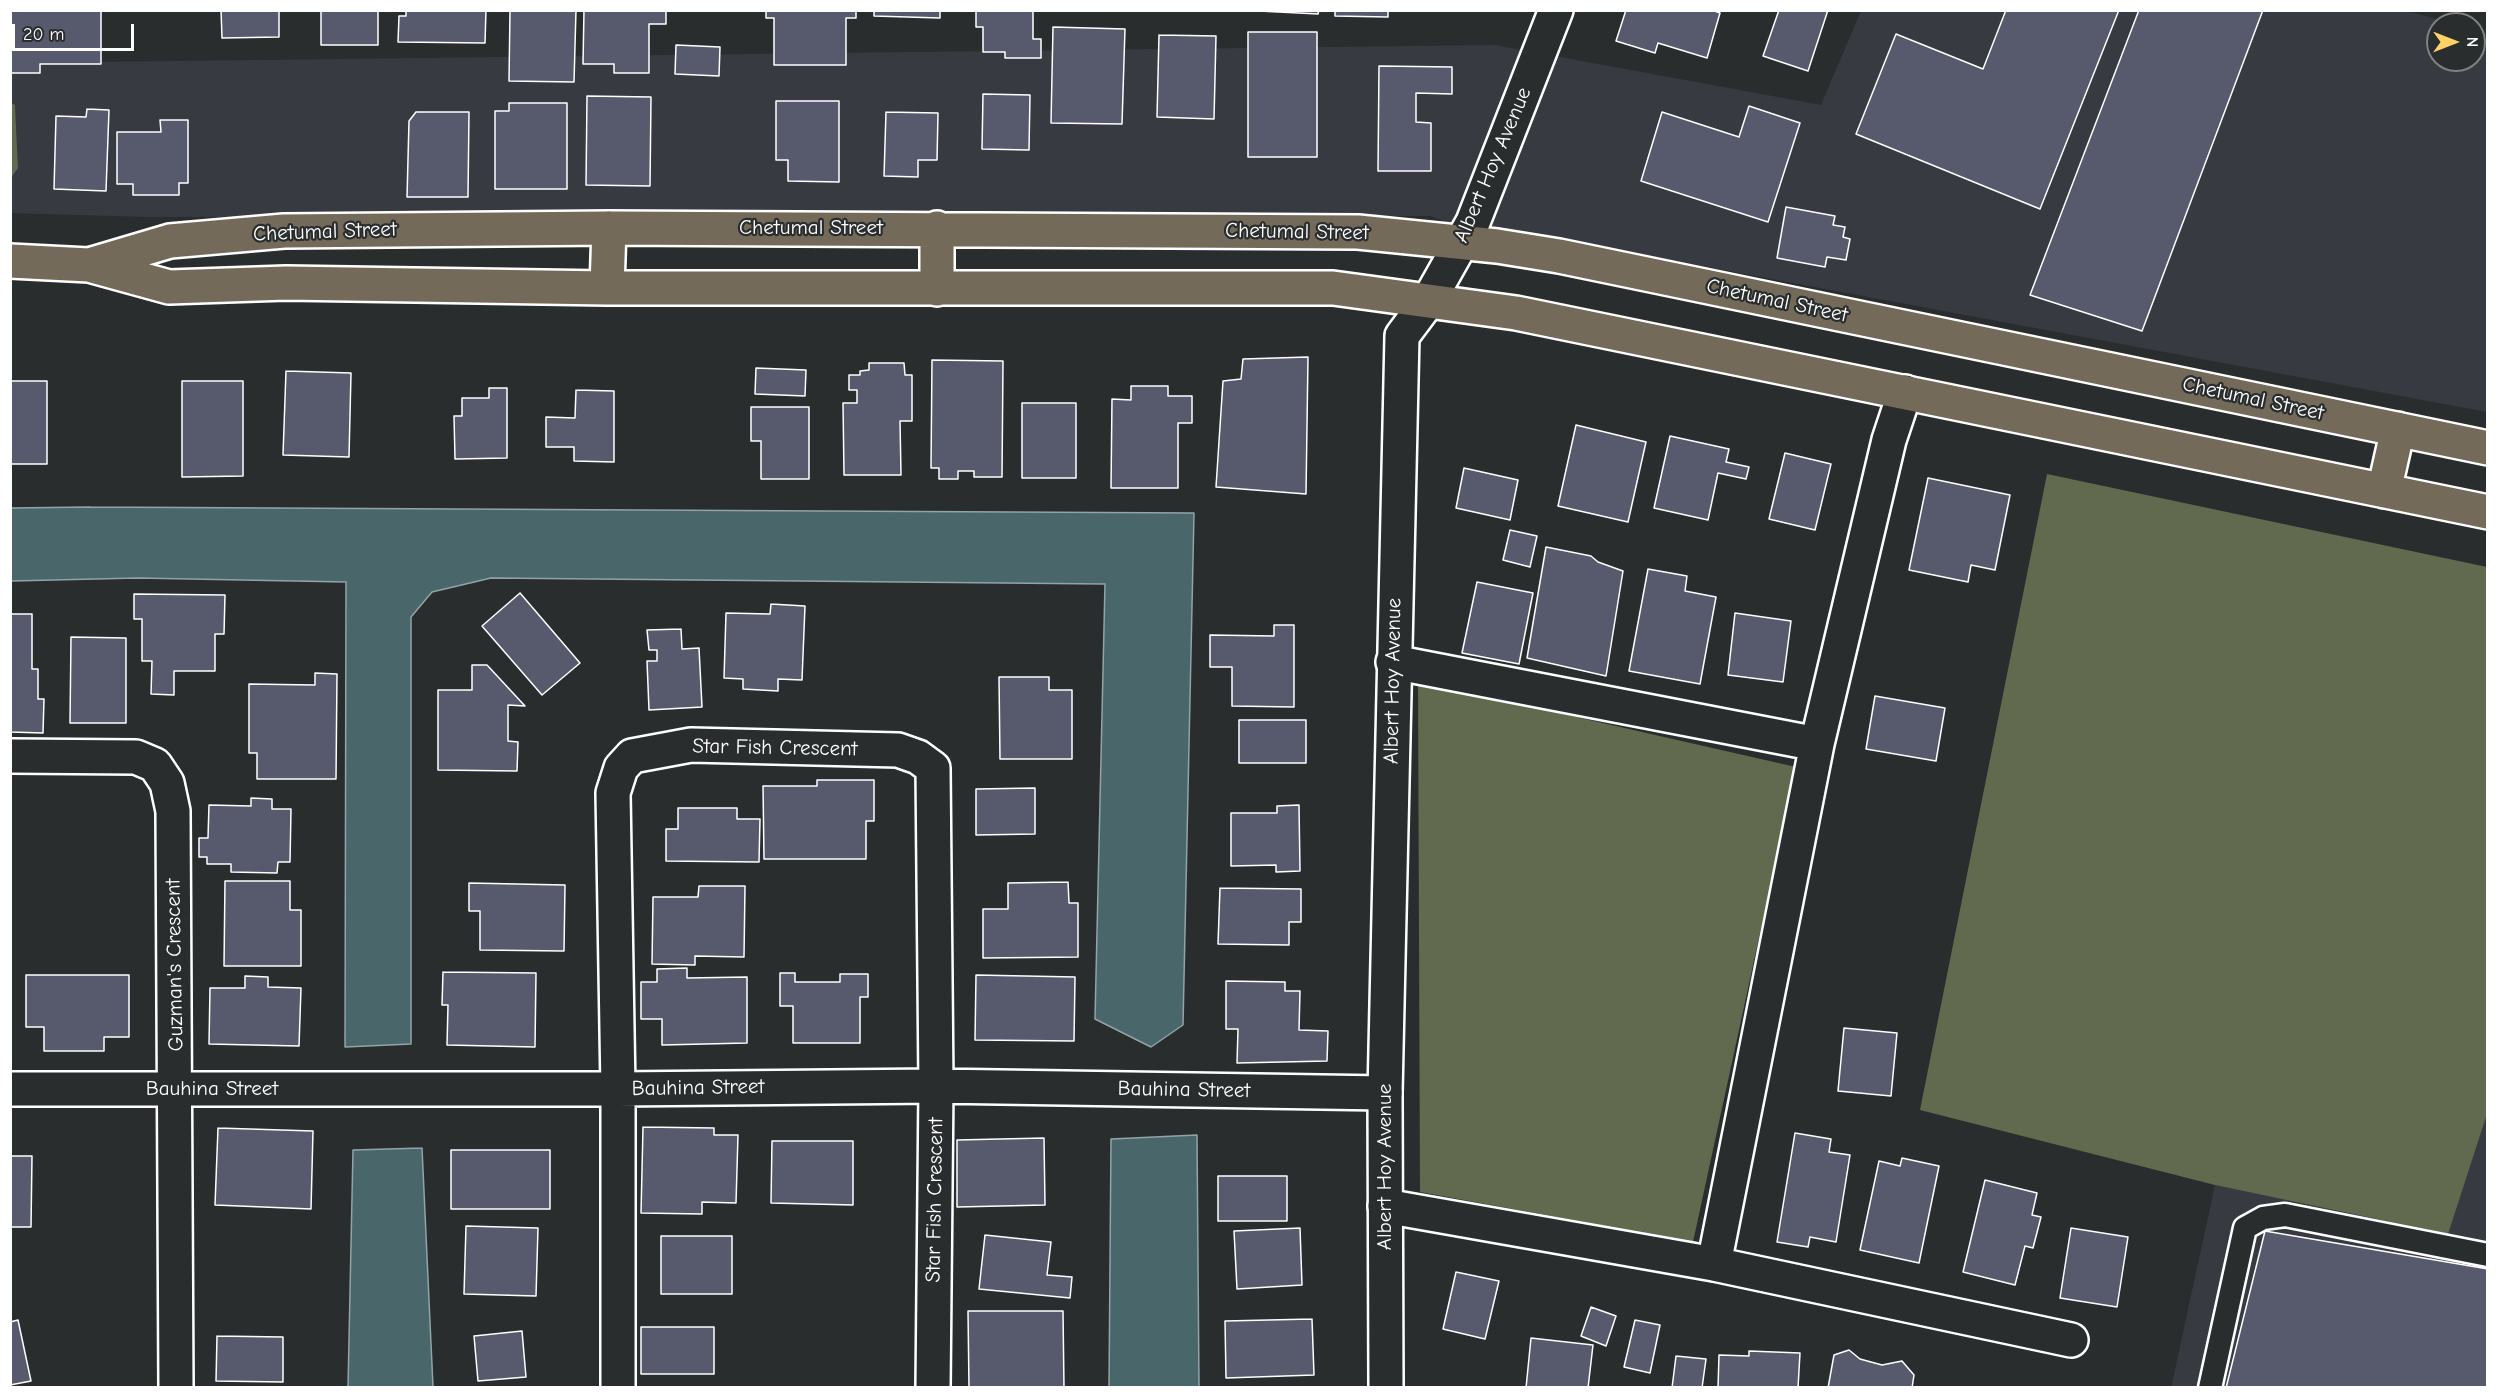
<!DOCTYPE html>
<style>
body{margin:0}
#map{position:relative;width:2498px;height:1398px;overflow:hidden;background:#2a2d2e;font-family:"Comic Neue",sans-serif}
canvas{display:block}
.frame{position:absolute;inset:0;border:12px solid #fff;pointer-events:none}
.north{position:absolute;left:2426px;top:12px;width:60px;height:60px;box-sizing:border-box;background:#2a2d2e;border:2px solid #7f8182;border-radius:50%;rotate:90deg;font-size:16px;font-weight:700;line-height:24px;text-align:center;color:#fff}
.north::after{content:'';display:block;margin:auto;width:21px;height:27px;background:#ffd166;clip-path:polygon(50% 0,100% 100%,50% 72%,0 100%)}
.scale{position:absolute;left:12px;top:24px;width:122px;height:27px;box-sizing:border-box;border:3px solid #fff;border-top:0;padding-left:8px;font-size:18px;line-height:21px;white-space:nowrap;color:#fff;-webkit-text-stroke:4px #2a2d2e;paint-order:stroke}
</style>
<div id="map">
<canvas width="2498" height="1398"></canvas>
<div class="frame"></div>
<div class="north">N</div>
<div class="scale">20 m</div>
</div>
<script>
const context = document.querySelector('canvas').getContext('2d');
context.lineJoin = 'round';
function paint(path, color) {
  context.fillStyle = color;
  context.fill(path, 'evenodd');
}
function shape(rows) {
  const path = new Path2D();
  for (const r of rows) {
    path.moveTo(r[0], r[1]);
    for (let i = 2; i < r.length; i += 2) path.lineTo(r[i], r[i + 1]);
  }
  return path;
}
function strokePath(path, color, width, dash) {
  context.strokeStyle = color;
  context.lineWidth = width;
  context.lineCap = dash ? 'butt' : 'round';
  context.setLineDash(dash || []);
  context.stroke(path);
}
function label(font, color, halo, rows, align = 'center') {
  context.font = font + ' "Comic Neue",sans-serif';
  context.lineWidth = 4.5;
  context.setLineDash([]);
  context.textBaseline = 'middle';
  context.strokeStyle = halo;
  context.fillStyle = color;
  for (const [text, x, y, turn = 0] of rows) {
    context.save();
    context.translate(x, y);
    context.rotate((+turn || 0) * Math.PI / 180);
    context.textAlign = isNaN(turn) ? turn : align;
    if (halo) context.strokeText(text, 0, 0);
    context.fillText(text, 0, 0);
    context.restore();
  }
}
paint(shape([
 [1861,11,2407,11,2456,24,2438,24,2438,60,2474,60,2474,29,2487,33,2487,412,1508,230,1443,221,1431,216,149,217,11,213,10,178,18,168,15,105,11,103,11,63,1495,45,1821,105],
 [2487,1114,2487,1387,2171,1388,2215,1185,2447,1234]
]), '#383a41');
paint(shape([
 [11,103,15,105,18,168,11,178],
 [2047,474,2487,567,2487,1114,2448,1234,2215,1185,1920,1110],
 [1418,681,1796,767,1693,1242,1420,1192]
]), '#61694f');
const water = shape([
 [90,507,1194,513,1183,1025,1151,1047,1095,1019,1105,584,491,578,432,592,411,617,411,1044,345,1047,346,582,138,578,11,581,11,508,90,507],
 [1197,1135,1199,1387,1109,1387,1111,1139,1197,1135],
 [422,1148,433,1387,348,1387,353,1150,422,1148]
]);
paint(water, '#49676a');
strokePath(water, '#92a4a6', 1.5);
const building = shape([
 [10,10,101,10,101,64,40,64,40,73,10,73,10,10],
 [221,10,279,10,279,37,222,38,221,10],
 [321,10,378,10,378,45,321,45,321,10],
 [406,10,486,10,485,43,398,42,399,16,406,16,406,10],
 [510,10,576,10,574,82,509,81,510,10],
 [584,10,666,10,666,24,649,24,649,73,614,73,614,64,583,64,584,10],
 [766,10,856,10,856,18,846,18,846,65,774,65,774,18,766,18,766,10],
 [874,10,940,10,940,18,874,16,874,10],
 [976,10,1033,10,1033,39,1041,39,1041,58,1005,58,1005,52,983,52,983,27,976,27,976,10],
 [1239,10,1319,10,1318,14,1239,10],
 [1335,10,1388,10,1388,17,1335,16,1335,10],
 [1626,10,1712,10,1720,13,1707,58,1658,43,1655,53,1616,41,1626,10],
 [1779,10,1828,10,1808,71,1763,56,1779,10],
 [2006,10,2119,10,2040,209,1856,134,1896,34,1983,69,2006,10],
 [2139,10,2263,10,2142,331,2030,295,2139,10],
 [1053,27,1125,29,1122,124,1051,123,1053,27],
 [1248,32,1317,32,1317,157,1248,157,1248,32],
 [1159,35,1216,36,1214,119,1157,117,1159,35],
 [676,45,720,47,719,76,675,74,676,45],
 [1379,66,1452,67,1452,94,1416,93,1416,122,1431,123,1431,171,1378,171,1379,66],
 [983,94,1030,95,1029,150,982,149,983,94],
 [587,96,651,97,650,186,586,185,587,96],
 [776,101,839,101,839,182,788,181,788,160,776,160,776,101],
 [509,103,567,103,567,189,495,189,495,111,509,111,509,103],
 [1749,106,1800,123,1768,222,1641,181,1662,112,1739,137,1749,106],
 [87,109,109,110,106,191,54,189,56,116,86,117,87,109],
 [416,112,469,112,468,197,407,197,409,121,416,112],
 [886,112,938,113,937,160,918,160,918,177,884,176,886,112],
 [160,120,188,120,188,183,179,183,179,195,133,195,133,184,117,184,117,132,161,132,160,120],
 [1786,207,1835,216,1833,225,1845,227,1843,237,1850,239,1846,260,1827,257,1825,267,1777,258,1786,207],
 [1308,357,1306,494,1216,487,1223,381,1241,379,1243,359,1308,357],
 [932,360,1003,361,1002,477,974,477,974,471,958,471,958,479,939,479,939,468,931,468,932,360],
 [869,363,904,363,905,375,912,375,912,421,900,421,901,475,844,475,843,403,857,403,857,390,849,390,849,375,860,375,860,371,869,370,869,363],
 [756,368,806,370,805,396,755,394,756,368],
 [286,371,351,373,349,457,283,455,286,371],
 [10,381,47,381,47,464,10,464,10,381],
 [182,381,243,381,243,476,182,477,182,381],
 [1131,386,1168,386,1168,396,1192,396,1192,423,1178,423,1178,488,1111,488,1112,399,1131,400,1131,386],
 [489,388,507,388,507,458,455,459,454,416,462,416,462,398,489,398,489,388],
 [576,390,614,391,614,462,574,461,574,447,546,447,546,417,575,418,576,390],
 [1022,403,1076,403,1076,478,1022,478,1022,403],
 [751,407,809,407,809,479,761,479,761,441,751,441,751,407],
 [1576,425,1646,442,1628,522,1558,506,1576,425],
 [1670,436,1729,449,1726,462,1749,467,1746,479,1718,473,1708,520,1654,508,1670,436],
 [1785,453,1831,464,1815,530,1769,519,1785,453],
 [1464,468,1518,480,1510,520,1456,508,1464,468],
 [1928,478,2010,495,1995,570,1971,565,1968,582,1909,570,1928,478],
 [1510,530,1537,536,1530,567,1503,560,1510,530],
 [1546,547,1591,556,1598,562,1623,571,1606,676,1527,658,1546,547],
 [1648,569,1687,576,1685,591,1716,597,1700,684,1629,671,1648,569],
 [1477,582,1533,593,1519,664,1462,653,1477,582],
 [520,593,580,663,542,695,482,626,520,593],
 [134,594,225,595,224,634,215,634,215,671,174,671,174,695,151,694,152,661,142,661,142,619,134,619,134,594],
 [771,604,805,606,802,680,778,679,778,691,743,689,743,679,724,678,726,613,770,614,771,604],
 [1735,613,1791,621,1783,682,1728,675,1735,613],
 [10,614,32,614,32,669,38,669,38,699,44,699,43,733,10,732,10,614],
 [1274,625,1294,625,1294,707,1232,706,1232,667,1210,667,1210,635,1274,636,1274,625],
 [681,629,682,649,699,648,702,707,649,710,647,661,657,661,657,650,649,650,647,630,681,629],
 [71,637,126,638,126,723,70,723,71,637],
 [472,665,487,665,525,706,508,705,508,741,518,742,517,771,438,770,438,690,472,690,472,665],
 [315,673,337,674,336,779,257,779,257,753,249,753,249,684,315,685,315,673],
 [999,677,1049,677,1049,690,1072,690,1072,759,1000,759,999,677],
 [1875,696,1945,708,1936,761,1866,749,1875,696],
 [1239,720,1306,720,1306,763,1239,763,1239,720],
 [817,780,874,780,874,821,866,821,866,859,764,859,763,786,817,786,817,780],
 [1035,788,1035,834,976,835,976,789,1035,788],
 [251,798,272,799,272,809,291,809,290,862,278,862,277,873,231,872,231,864,207,864,207,857,199,857,199,838,208,838,209,805,251,806,251,798],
 [1299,805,1300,871,1276,872,1276,865,1231,866,1231,813,1277,813,1277,806,1299,805],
 [678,808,737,808,737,819,760,819,759,862,666,861,666,829,678,829,678,808],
 [225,881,290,881,290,910,301,910,301,966,224,966,225,881],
 [1068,882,1069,903,1078,903,1078,957,983,958,983,909,1008,909,1008,883,1068,882],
 [469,883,565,885,564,951,480,950,480,911,469,911,469,883],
 [699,886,745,886,744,957,695,956,695,965,652,964,653,897,698,897,699,886],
 [1220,888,1301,889,1301,922,1289,922,1289,945,1218,944,1220,888],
 [687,968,687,978,747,977,747,1043,662,1045,662,1019,641,1019,641,982,657,982,657,969,687,968],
 [443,972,536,973,535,1047,447,1045,448,1005,442,1005,443,972],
 [780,973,795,973,795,982,840,982,840,974,868,974,868,997,860,997,860,1043,793,1043,793,1006,780,1006,780,973],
 [26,975,129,975,129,1037,104,1037,104,1051,44,1051,44,1027,26,1027,26,975],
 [976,975,1075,977,1074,1041,975,1040,976,975],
 [245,976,268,977,268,987,301,988,299,1046,209,1044,210,988,245,988,245,976],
 [1226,981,1285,982,1285,991,1300,991,1299,1030,1328,1031,1327,1061,1237,1063,1238,1029,1226,1029,1226,981],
 [1844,1028,1897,1033,1891,1096,1838,1091,1844,1028],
 [643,1127,714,1128,714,1135,738,1135,736,1203,702,1202,702,1214,641,1213,643,1127],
 [218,1128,313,1131,311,1209,215,1205,218,1128],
 [1795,1133,1831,1139,1829,1152,1850,1155,1836,1242,1810,1237,1808,1247,1777,1242,1795,1133],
 [1044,1138,1045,1205,957,1207,957,1140,1044,1138],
 [772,1141,853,1141,853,1205,771,1203,772,1141],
 [451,1150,550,1150,550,1209,451,1209,451,1150],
 [10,1156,32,1156,31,1227,10,1227,10,1156],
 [1902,1158,1939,1166,1919,1263,1860,1250,1879,1161,1900,1166,1902,1158],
 [1218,1176,1287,1176,1287,1221,1218,1221,1218,1176],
 [1985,1180,2037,1193,2032,1215,2041,1217,2033,1248,2025,1246,2015,1285,1963,1272,1985,1180],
 [466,1226,538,1228,536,1296,464,1294,466,1226],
 [1300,1228,1302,1285,1237,1289,1234,1231,1300,1228],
 [2071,1228,2128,1237,2117,1307,2060,1298,2071,1228],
 [2265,1231,2488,1269,2488,1388,2226,1388,2265,1231],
 [985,1235,1051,1242,1047,1275,1072,1277,1070,1298,979,1289,985,1235],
 [661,1236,732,1236,732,1294,661,1294,661,1236],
 [1456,1272,1499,1281,1485,1339,1443,1329,1456,1272],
 [1591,1307,1616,1316,1606,1346,1581,1336,1591,1307],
 [968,1311,1063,1311,1064,1388,969,1388,968,1311],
 [1312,1319,1314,1375,1226,1378,1225,1321,1312,1319],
 [18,1320,31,1381,10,1385,10,1322,18,1320],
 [1635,1320,1660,1325,1650,1373,1624,1367,1635,1320],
 [641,1327,714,1327,714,1374,641,1374,641,1327],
 [522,1331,526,1377,478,1381,474,1336,522,1331],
 [217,1336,283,1337,283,1382,216,1381,217,1336],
 [1531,1338,1593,1345,1588,1388,1526,1388,1531,1338],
 [1849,1350,1860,1359,1882,1365,1902,1361,1914,1375,1912,1388,1828,1388,1834,1355,1849,1350],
 [1749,1351,1800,1353,1798,1388,1718,1388,1719,1355,1749,1356,1749,1351],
 [1676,1356,1706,1359,1702,1388,1672,1388,1676,1356]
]);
paint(building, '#575a6c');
strokePath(building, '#fff', 1.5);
const service = shape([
 [2210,1388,2245,1228,2263,1218,2285,1215,2488,1255]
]);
const minor = shape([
 [1393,662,1817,744],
 [10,756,136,757,155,765,167,783,173,811,176,1388],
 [10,1089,618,1089,936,1086,1385,1093],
 [1385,1206,1714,1264,2071,1340],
 [1714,1264,1817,744,1889,440,1905,392],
 [618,1388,618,1089,613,793,621,768,632,756,691,745,898,750,918,757,933,768,936,1086,933,1388]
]);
const tertiary = shape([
 [1386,1388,1385,1093,1402,336,1429,300,1473,222,1556,10]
]);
const trunk = shape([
 [10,261,89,265,169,287,286,283,607,288,1333,288,1516,313,2488,512],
 [89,265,170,241,284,231,609,228,1358,232,1497,246,1559,256,2488,448],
 [607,288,609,228],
 [937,289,937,228],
 [2384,491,2398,429]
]);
strokePath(service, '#fff', 27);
strokePath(minor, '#fff', 38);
strokePath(tertiary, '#fff', 38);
strokePath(trunk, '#fff', 38);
strokePath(service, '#2a2d2e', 22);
strokePath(minor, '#2a2d2e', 33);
strokePath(tertiary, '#2a2d2e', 33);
strokePath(trunk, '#746a5a', 33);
label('21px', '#fff', '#2a2d2e', [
 ["Albert Hoy Avenue",1493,165,-67],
 ["Chetumal Street",811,228],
 ["Chetumal Street",325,232,-2],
 ["Chetumal Street",1297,232,1],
 ["Chetumal Street",1777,301,12],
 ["Chetumal Street",2253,399,12],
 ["Albert Hoy Avenue",1393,681,-89],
 ["Star Fish Crescent",775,748,1],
 ["Guzman's Crescent",175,965,-91],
 ["Bauhina Street",698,1088,-1],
 ["Bauhina Street",212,1089],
 ["Bauhina Street",1184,1090,1],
 ["Albert Hoy Avenue",1385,1167,-90],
 ["Star Fish Crescent",935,1200,-89]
]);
</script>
